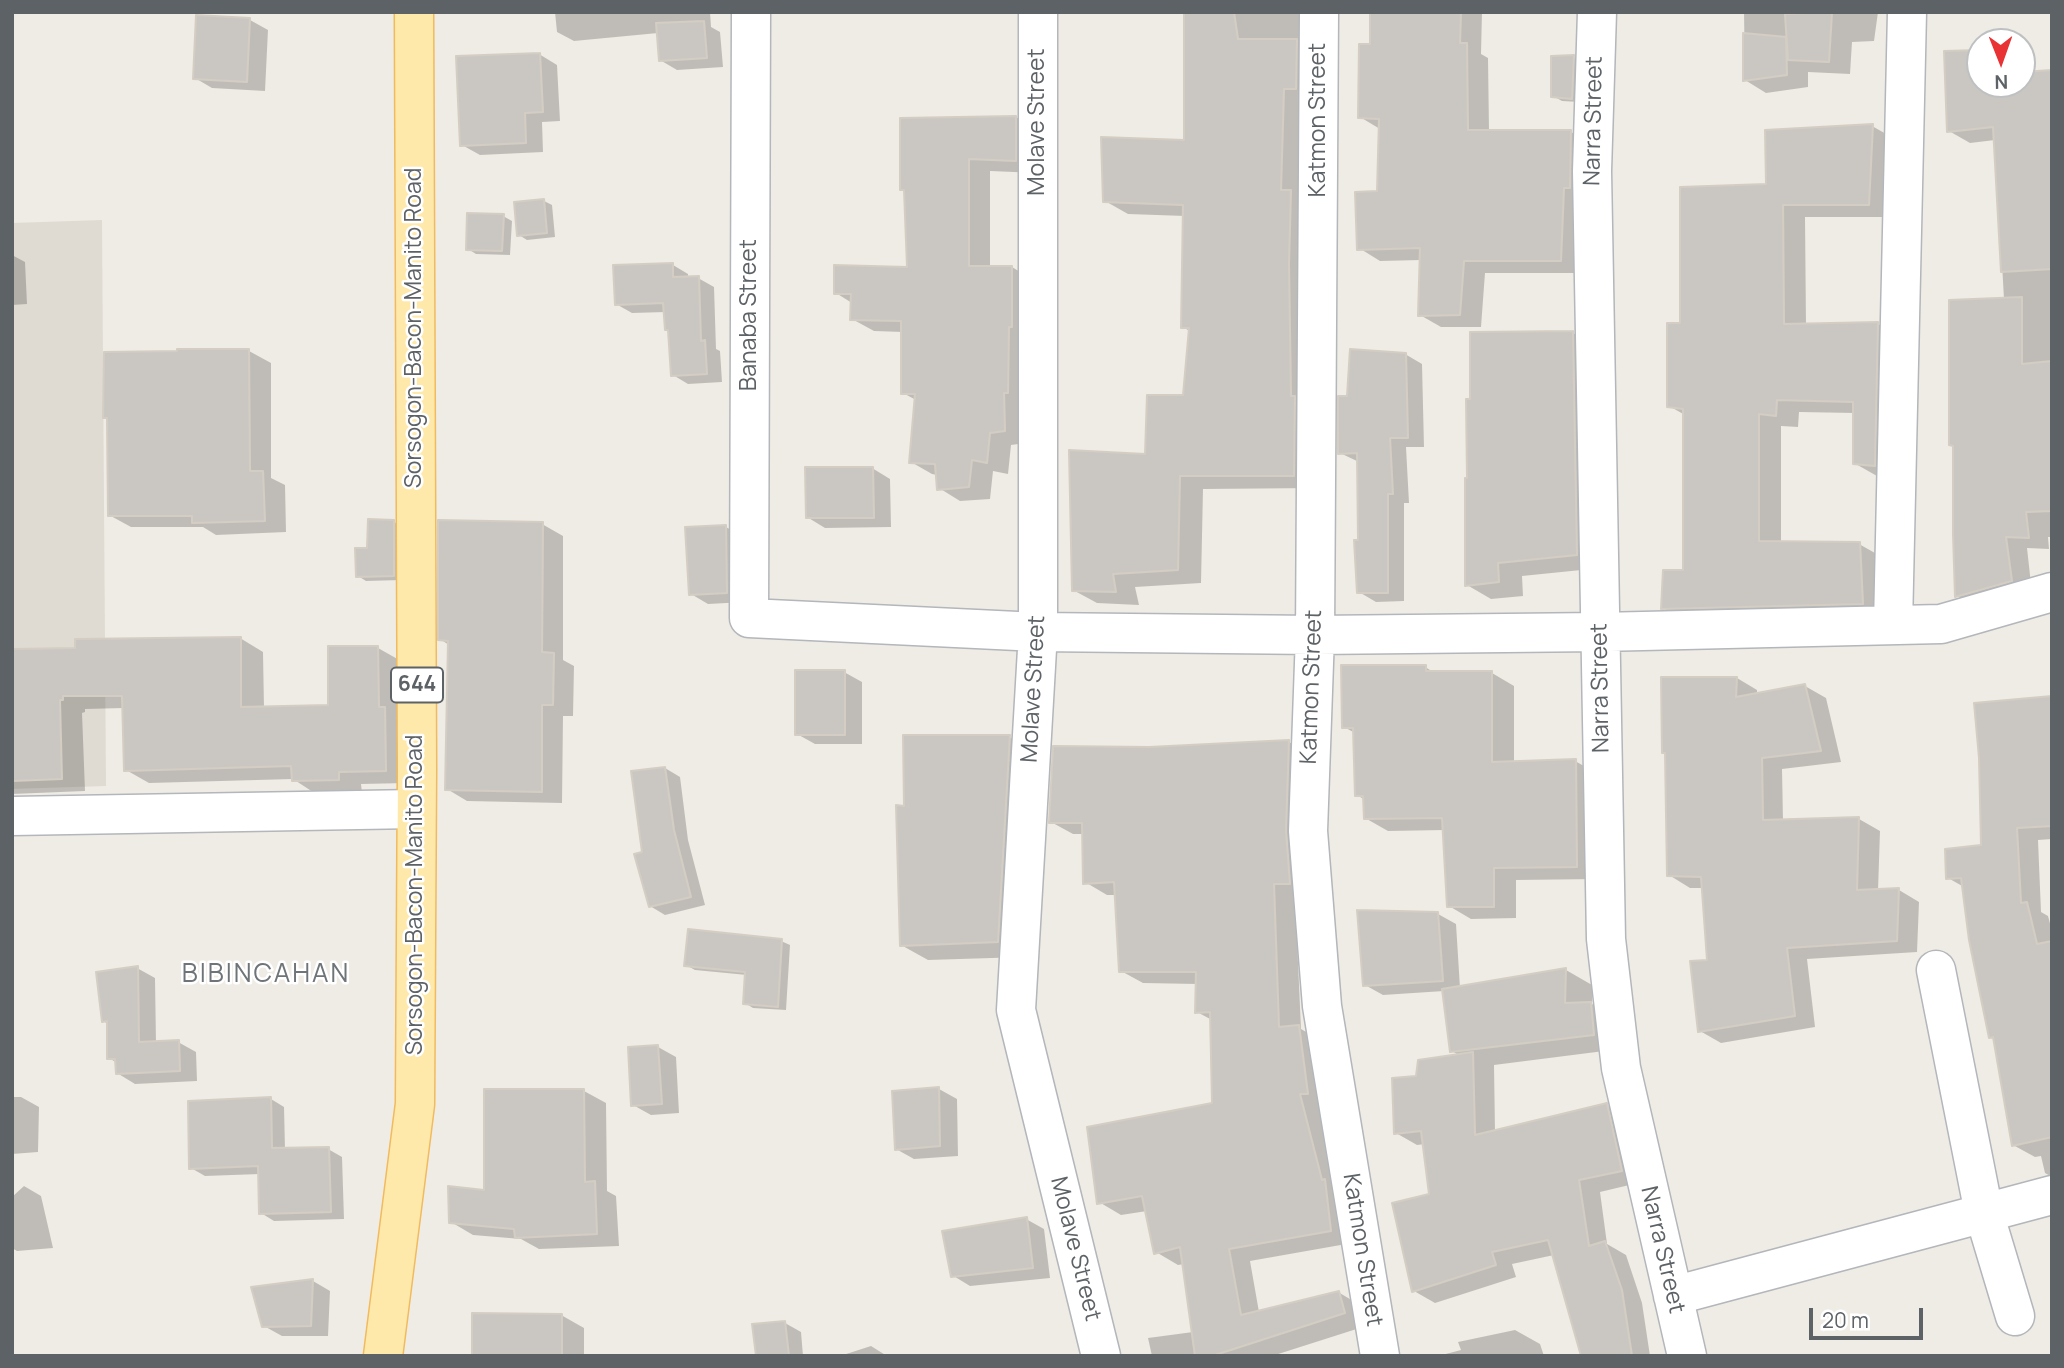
<!DOCTYPE html>
<style>
body{margin:0}
#map{position:relative;width:2064px;height:1368px;overflow:hidden;background:#efece5;font-family:Manrope,sans-serif}
canvas{display:block}
.frame{position:absolute;inset:0;border:14px solid #5d6266;pointer-events:none}
.north{position:absolute;left:1966px;top:28px;width:70px;height:70px;box-sizing:border-box;background:#fff;border:2px solid #bec0c2;border-radius:50%;rotate:179deg;font-size:19px;font-weight:700;line-height:28px;text-align:center;color:#5d6266}
.north::after{content:'';display:block;margin:auto;width:24px;height:32px;background:#e83234;clip-path:polygon(50% 0,100% 100%,50% 72%,0 100%)}
.scale{position:absolute;left:1809px;top:1308px;width:114px;height:32px;box-sizing:border-box;border:4px solid #5d6266;border-top:0;padding-left:9px;font-size:21px;line-height:24px;white-space:nowrap;color:#5d6266;-webkit-text-stroke:5px #fff;paint-order:stroke}
</style>
<div id="map">
<canvas width="2064" height="1368"></canvas>
<div class="frame"></div>
<div class="north">N</div>
<div class="scale">20 m</div>
</div>
<script>
const context = document.querySelector('canvas').getContext('2d');
context.lineJoin = 'round';
function paint(path, color) {
  context.fillStyle = color;
  context.fill(path, 'evenodd');
}
function shape(rows) {
  const path = new Path2D();
  for (const r of rows) {
    path.moveTo(r[0], r[1]);
    for (let i = 2; i < r.length; i += 2) path.lineTo(r[i], r[i + 1]);
  }
  return path;
}
function strokePath(path, color, width, dash) {
  context.strokeStyle = color;
  context.lineWidth = width;
  context.lineCap = dash ? 'butt' : 'round';
  context.setLineDash(dash || []);
  context.stroke(path);
}
function label(font, color, halo, rows, align = 'center') {
  context.font = font + ' Manrope,sans-serif';
  context.lineWidth = 5;
  context.setLineDash([]);
  context.textBaseline = 'middle';
  context.strokeStyle = halo;
  context.fillStyle = color;
  for (const [text, x, y, turn = 0] of rows) {
    context.save();
    context.translate(x, y);
    context.rotate((+turn || 0) * Math.PI / 180);
    context.textAlign = isNaN(turn) ? turn : align;
    if (halo) context.strokeText(text, 0, 0);
    context.fillText(text, 0, 0);
    context.restore();
  }
}
paint(shape([
 [102,220,106,786,12,789,12,223]
]), '#dfdbd3');
paint(shape([
 [555,12,710,12,711,27,720,32,723,67,677,70,660,60,658,33,574,41,557,32],
 [1184,12,1324,12,1317,488,1203,489,1201,583,1135,587,1139,605,1097,603,1073,590,1146,456,1185,397,1191,332,1183,327,1185,216,1128,214,1105,201,1186,142],
 [1372,12,1482,12,1481,54,1488,58,1489,131,1571,132,1592,144,1582,273,1485,273,1481,327,1441,327,1420,315,1421,260,1380,261,1359,248,1379,193,1380,129,1360,117,1372,46],
 [1744,12,1878,12,1874,41,1852,42,1850,74,1808,72,1808,87,1766,93,1745,80],
 [250,20,268,30,265,91,212,88,195,78],
 [1980,51,1980,84,2022,84,2022,74,2052,72,2052,537,2048,537,2049,549,2027,548,2032,593,1978,608,1957,596,2004,299,1995,140,1970,143,1949,131],
 [539,54,557,65,560,121,542,122,543,152,480,155,462,145],
 [1573,57,1582,62,1580,102,1562,101,1553,96],
 [1016,117,1037,130,1037,173,990,171,990,268,1012,267,1033,280,1026,443,1011,445,1008,474,993,471,990,499,960,501,939,488,937,475,932,474,911,462,916,400,903,393,903,332,874,331,852,319,852,303,836,293,909,268,906,191,902,189],
 [1872,126,1895,139,1891,217,1805,217,1806,325,1878,324,1900,337,1897,478,1877,476,1854,463,1855,413,1799,412,1798,427,1781,426,1781,543,1859,544,1882,557,1885,616,1685,621,1663,608,1685,572,1685,415,1669,406,1681,325,1768,186],
 [544,201,552,205,555,237,527,240,519,235],
 [503,216,512,221,510,255,476,254,468,249],
 [12,255,25,262,27,304,12,305],
 [673,265,688,274,688,278,698,278,714,287,716,349,720,351,722,382,688,384,673,375,670,332,666,329,666,312,632,313,616,304],
 [1573,333,1597,347,1601,568,1522,576,1523,596,1491,599,1467,585,1469,480],
 [249,351,271,363,271,478,285,485,286,532,216,535,203,527,131,527,109,515,179,353],
 [1405,354,1422,364,1424,447,1406,447,1409,503,1404,503,1404,601,1376,602,1359,592,1359,462,1340,453,1349,398],
 [872,468,890,479,891,527,825,528,807,517],
 [394,522,402,526,402,580,366,581,358,576,369,549],
 [542,524,563,536,563,660,574,666,573,716,563,716,562,803,467,801,447,789,449,645,440,639],
 [726,527,743,537,745,602,708,604,691,594],
 [240,638,263,652,264,708,330,706,378,648,401,661,408,783,361,784,362,793,316,794,293,779,149,783,126,770,124,708,85,709,85,712,82,713,85,791,12,794,12,650,77,649],
 [1425,667,1435,673,1492,673,1514,686,1514,763,1575,761,1598,774,1598,879,1516,880,1516,918,1471,919,1449,906,1445,830,1388,831,1365,818,1365,800,1357,795,1355,733,1344,727],
 [844,672,862,682,862,744,815,744,797,734],
 [1737,678,1757,690,1757,695,1805,686,1826,698,1841,762,1782,769,1783,821,1859,819,1880,831,1878,891,1899,890,1919,902,1917,952,1807,959,1815,1027,1721,1043,1700,1031,1709,962,1703,888,1690,888,1669,875],
 [2052,698,2052,839,2038,840,2041,912,2048,916,2052,931,2052,1177,2045,1173,2041,1156,2035,1157,2013,1145,1996,1040,1990,1037,1964,887,1948,878,1983,847],
 [1009,737,1036,752,1024,957,928,960,901,945,906,807],
 [1289,742,1311,755,1295,896,1301,1029,1320,1040,1352,1243,1250,1261,1259,1312,1338,1292,1360,1305,1366,1326,1272,1356,1152,1356,1148,1338,1193,1332,1184,1264,1178,1265,1156,1252,1147,1211,1121,1215,1099,1202,1213,1104,1212,1020,1197,1012,1197,984,1143,983,1121,971,1116,895,1107,895,1085,882,1084,834,1073,834,1051,822,1149,749],
 [665,768,680,777,688,840,705,905,665,915,650,906,644,853],
 [1438,914,1456,924,1460,988,1566,970,1592,985,1592,1004,1617,1019,1620,1049,1494,1065,1495,1132,1606,1105,1627,1117,1642,1182,1600,1192,1607,1244,1626,1255,1642,1303,1650,1356,1583,1356,1554,1255,1512,1264,1516,1277,1435,1303,1414,1291,1431,1195,1425,1144,1417,1145,1396,1133,1417,1078,1460,1056,1452,1051,1444,991,1383,995,1365,985],
 [781,941,790,945,786,1010,753,1008,745,1003,747,975,695,970,686,965],
 [137,968,155,978,156,1043,178,1042,196,1052,197,1081,135,1084,117,1073,117,1063,109,1058,108,1024,103,1021],
 [658,1047,676,1057,679,1113,651,1115,633,1105],
 [939,1089,957,1099,958,1156,914,1159,896,1149],
 [584,1091,606,1103,607,1191,616,1196,619,1246,539,1249,521,1239,473,1235,451,1222,486,1192],
 [12,1097,21,1097,39,1107,38,1152,12,1154],
 [271,1099,284,1107,285,1149,328,1149,342,1157,344,1219,274,1221,261,1213,260,1174,205,1176,191,1168],
 [24,1186,41,1196,53,1248,17,1251,12,1248,12,1197],
 [1026,1219,1044,1229,1050,1278,970,1286,952,1275],
 [313,1281,330,1291,328,1336,282,1336,264,1326],
 [561,1315,584,1328,584,1356,473,1356],
 [785,1323,801,1332,803,1356,757,1356],
 [1515,1330,1540,1344,1544,1356,1438,1356,1461,1350,1458,1342],
 [871,1346,887,1356,840,1356]
]), '#0003');
const building = shape([
 [1184,12,1234,12,1238,39,1297,39,1296,89,1284,89,1281,190,1291,190,1289,264,1291,396,1295,396,1294,476,1180,476,1178,570,1113,574,1116,592,1072,591,1069,450,1145,454,1147,395,1183,395,1189,328,1181,328,1183,205,1103,202,1101,137,1184,140,1184,12],
 [1370,12,1461,12,1460,43,1467,43,1468,130,1571,130,1570,188,1564,188,1561,261,1464,261,1460,315,1418,316,1420,248,1357,250,1355,192,1377,191,1379,119,1358,118,1359,44,1370,44,1370,12],
 [1832,12,1829,62,1788,60,1785,14,1832,12],
 [196,15,250,18,247,82,193,79,196,15],
 [704,21,707,58,659,61,656,23,704,21],
 [1743,33,1786,37,1787,75,1743,81,1743,33],
 [1980,50,1980,84,2022,84,2022,72,2052,70,2052,269,2001,272,1993,127,1947,132,1944,51,1980,50],
 [540,53,543,112,525,113,526,143,460,146,456,56,540,53],
 [1574,55,1572,99,1551,97,1551,56,1574,55],
 [1016,116,1016,161,969,159,969,266,1012,266,1012,327,1009,327,1008,393,1004,393,1005,431,990,433,987,463,972,460,969,487,937,490,935,464,909,463,915,394,901,394,901,321,850,320,851,294,834,294,834,265,907,267,904,190,900,190,900,118,1016,116],
 [1873,124,1869,205,1783,205,1784,324,1878,322,1875,466,1853,464,1853,402,1777,400,1776,416,1759,414,1759,541,1860,542,1863,604,1661,609,1663,570,1683,570,1683,409,1667,407,1667,323,1680,323,1680,187,1766,184,1765,130,1873,124],
 [544,199,547,233,517,236,514,202,544,199],
 [467,213,504,214,502,251,466,250,467,213],
 [673,263,673,277,699,276,701,341,705,340,707,374,671,376,668,330,665,330,663,303,615,305,613,265,673,263],
 [2022,297,2022,364,2052,361,2052,511,2026,512,2029,538,2006,537,2012,581,1955,597,1953,534,1953,446,1949,445,1949,300,2022,297],
 [1573,331,1577,555,1498,563,1499,582,1465,586,1465,478,1467,478,1466,399,1470,399,1470,332,1573,331],
 [177,349,249,349,250,471,263,471,265,521,192,523,192,516,108,516,107,418,103,418,104,352,177,351,177,349],
 [1350,349,1406,353,1408,438,1390,438,1393,494,1388,494,1388,593,1357,593,1354,540,1358,540,1357,453,1338,454,1338,396,1347,396,1350,349],
 [805,467,873,467,874,518,806,518,805,467],
 [368,519,394,520,394,576,356,577,355,548,367,548,368,519],
 [438,520,543,522,542,652,554,653,553,705,542,705,542,792,445,790,448,641,438,640,438,520],
 [726,525,727,593,689,595,685,527,726,525],
 [241,637,241,707,328,705,328,646,378,646,379,707,385,707,386,771,339,772,339,780,292,781,291,766,124,771,122,696,63,696,63,700,60,700,62,779,12,781,12,649,75,648,75,639,241,637],
 [1341,665,1426,665,1426,671,1492,671,1492,762,1576,759,1577,867,1494,868,1494,907,1447,907,1442,818,1364,819,1363,796,1355,796,1353,728,1342,728,1341,665],
 [795,670,845,670,845,735,795,735,795,670],
 [1661,677,1737,677,1736,697,1805,684,1821,751,1762,758,1763,820,1859,817,1857,890,1899,888,1897,941,1787,948,1795,1016,1698,1032,1690,961,1707,960,1701,877,1667,876,1665,753,1662,753,1661,677],
 [2052,696,2052,826,2017,828,2021,903,2027,902,2037,944,2052,941,2052,1137,2012,1146,1993,1037,1989,1038,1969,940,1961,878,1946,879,1945,849,1981,845,1979,758,1974,703,2052,696],
 [903,735,1010,735,998,942,900,946,896,805,904,806,903,735],
 [1289,740,1286,830,1290,884,1274,884,1279,1027,1299,1025,1308,1094,1300,1094,1322,1180,1325,1179,1331,1231,1229,1249,1241,1315,1339,1291,1345,1313,1212,1356,1195,1356,1180,1247,1154,1254,1142,1196,1097,1204,1087,1127,1212,1103,1210,1012,1195,1013,1196,972,1119,972,1114,882,1083,884,1082,823,1049,823,1053,746,1149,747,1289,740],
 [665,767,674,830,691,897,649,907,634,854,642,852,631,771,665,767],
 [1357,910,1438,912,1443,981,1363,986,1357,910],
 [688,929,782,939,778,1007,743,1004,745,972,684,966,688,929],
 [138,966,139,1042,179,1040,180,1071,116,1074,115,1059,107,1059,107,1021,102,1022,96,972,138,966],
 [1566,968,1565,1003,1591,1002,1594,1035,1450,1052,1442,989,1566,968],
 [658,1045,662,1104,631,1106,628,1047,658,1045],
 [1473,1052,1475,1135,1607,1103,1622,1171,1579,1180,1589,1246,1605,1241,1622,1290,1632,1356,1581,1356,1548,1240,1492,1252,1496,1265,1412,1292,1392,1203,1429,1194,1421,1131,1394,1134,1392,1078,1416,1076,1418,1060,1473,1052],
 [939,1087,940,1146,895,1150,892,1091,939,1087],
 [484,1089,584,1089,585,1182,595,1181,597,1234,515,1238,514,1229,449,1223,448,1186,484,1190,484,1089],
 [271,1097,272,1148,329,1147,331,1212,259,1214,258,1166,189,1169,188,1101,271,1097],
 [1027,1217,1033,1268,951,1277,942,1231,1027,1217],
 [313,1279,311,1326,262,1327,251,1287,313,1279],
 [472,1313,562,1314,562,1356,472,1356,472,1313],
 [785,1321,789,1356,756,1356,752,1324,785,1321]
]);
paint(building, '#cac7c2');
strokePath(building, '#d4cdc3', 2);
const minor = shape([
 [751,12,749,618,1038,632,1315,635,1600,632,1941,624,2052,592],
 [1038,12,1038,632,1016,1010,1101,1356],
 [1319,12,1315,635,1308,831,1322,1006,1380,1356],
 [1597,12,1592,171,1606,939,1621,1068,1687,1356],
 [1893,625,1907,12],
 [12,816,416,809],
 [1936,970,1984,1213,2015,1316],
 [1673,1296,2052,1195]
]);
const major = shape([
 [383,1356,415,1104,417,769,414,12]
]);
strokePath(minor, '#b3b6ba', 41);
strokePath(major, '#f1ba5d', 41);
strokePath(minor, '#fff', 38);
strokePath(major, '#fee9ab', 38);
for (const [x, y, w] of [
 [417,685,52]
]) {
  const box = new Path2D();
  box.roundRect(x - w / 2, y - 17.5, w, 35, 5);
  context.fillStyle = '#fff';
  context.fill(box);
  strokePath(box, '#5d6266', 2);
}
label('bold 21px', '#5d6266', null, [
 ["644",417,685]
]);
label('23px', '#5d6266', '#fff', [
 ["Katmon Street",1319,120,-90],
 ["Narra Street",1594,121,-89],
 ["Molave Street",1038,122,-90],
 ["Banaba Street",750,315,-90],
 ["Sorsogon-Bacon-Manito Road",415,328,-90],
 ["Katmon Street",1312,687,-88],
 ["Narra Street",1601,688,-91],
 ["Molave Street",1034,689,-87],
 ["Sorsogon-Bacon-Manito Road",416,895,-90],
 ["Molave Street",1075,1249,76],
 ["Katmon Street",1362,1250,81],
 ["Narra Street",1662,1250,77]
]);
context.letterSpacing = '2px';
label('26px', '#6e7478', '#fff', [
 ["BIBINCAHAN",266,975]
]);
context.letterSpacing = '0px';
</script>
